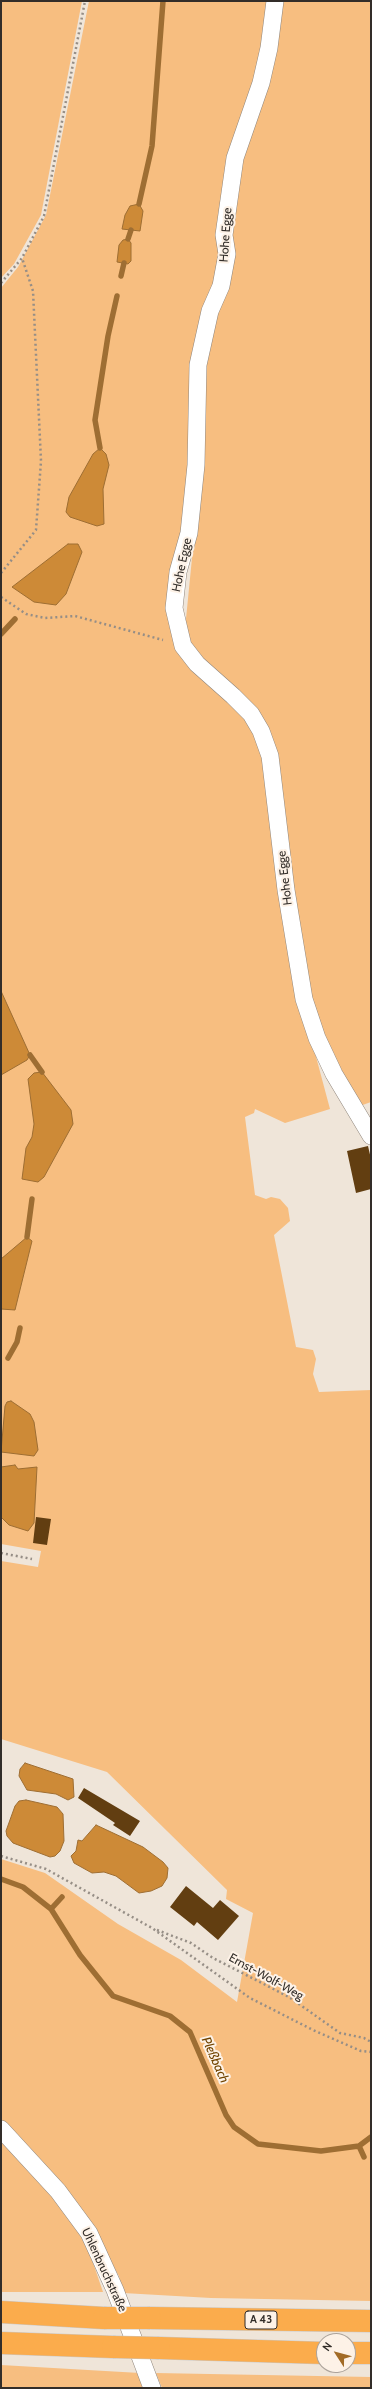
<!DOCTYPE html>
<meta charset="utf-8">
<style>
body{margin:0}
#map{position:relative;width:372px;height:2389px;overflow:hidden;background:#efe5d9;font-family:Cabin,sans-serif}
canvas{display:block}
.frame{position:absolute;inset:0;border:2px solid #322d29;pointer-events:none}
.north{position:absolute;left:316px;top:2333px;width:40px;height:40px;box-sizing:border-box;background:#fdf2e7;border:1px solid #aca39b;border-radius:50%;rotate:306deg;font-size:11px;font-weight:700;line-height:16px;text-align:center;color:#322d29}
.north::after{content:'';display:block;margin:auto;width:14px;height:18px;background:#a26b26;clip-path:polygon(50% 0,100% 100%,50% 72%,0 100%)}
</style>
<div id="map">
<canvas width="372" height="2389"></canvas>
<div class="frame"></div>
<div class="north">N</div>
</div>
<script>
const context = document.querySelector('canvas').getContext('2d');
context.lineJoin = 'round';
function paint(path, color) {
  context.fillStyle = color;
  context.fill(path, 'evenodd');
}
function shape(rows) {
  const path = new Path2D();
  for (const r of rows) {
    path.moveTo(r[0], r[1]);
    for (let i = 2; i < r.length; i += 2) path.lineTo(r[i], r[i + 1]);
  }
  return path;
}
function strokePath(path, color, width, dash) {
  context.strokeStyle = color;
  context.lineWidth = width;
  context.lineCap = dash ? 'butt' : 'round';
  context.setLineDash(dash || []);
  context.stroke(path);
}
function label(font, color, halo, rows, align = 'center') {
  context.font = font + ' Cabin,sans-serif';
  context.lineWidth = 4;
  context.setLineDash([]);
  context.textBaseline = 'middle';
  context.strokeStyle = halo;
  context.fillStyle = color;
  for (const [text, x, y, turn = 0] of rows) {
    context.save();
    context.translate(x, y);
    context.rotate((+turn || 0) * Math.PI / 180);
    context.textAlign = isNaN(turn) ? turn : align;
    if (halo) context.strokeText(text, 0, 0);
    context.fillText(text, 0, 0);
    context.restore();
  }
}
paint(shape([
 [1,1,82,1,41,215,14,264,1,278],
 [89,1,268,1,260,66,218,286,187,501,169,588,169,626,182,651,248,715,264,756,311,1038,330,1109,285,1123,255,1109,254,1113,245,1117,255,1195,266,1199,271,1197,280,1199,288,1208,290,1221,274,1235,296,1347,313,1350,316,1359,313,1374,319,1392,371,1390,371,2301,211,2298,123,2293,119,2276,84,2217,1,2123,1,1859,45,1873,118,1924,181,1960,237,2002,253,1913,226,1899,227,1890,107,1772,1,1739,1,1561,38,1567,41,1551,1,1544,1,288,18,267,46,215],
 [279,1,371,1,371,1102,357,1107,308,998,272,745,190,647,185,629,201,467,201,366,230,218],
 [1,2135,63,2204,88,2248,103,2292,1,2292],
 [1,2365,140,2373,143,2388,1,2388],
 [156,2373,371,2377,371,2388,162,2388]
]), '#f7be80');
const water = shape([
 [139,204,143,211,140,231,122,229,125,215,130,206,139,204],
 [128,239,131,243,131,261,128,264,117,262,119,245,123,240,128,239],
 [100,448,106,454,109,465,103,489,104,524,97,526,70,517,66,512,69,497,93,454,100,448],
 [68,544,78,544,82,552,66,594,56,605,34,602,12,587,68,544],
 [1,991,30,1055,27,1060,1,1075,1,991],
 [42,1072,71,1110,73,1124,44,1177,38,1182,22,1179,26,1148,32,1137,34,1124,28,1079,34,1073,42,1072],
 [27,1237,32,1241,15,1310,1,1309,1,1259,27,1237],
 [11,1401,30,1414,34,1422,38,1450,34,1456,1,1452,5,1406,7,1402,11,1401],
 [15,1465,18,1469,37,1467,34,1523,28,1531,9,1525,1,1517,1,1467,15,1465],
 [25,1763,73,1779,74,1797,68,1800,56,1794,27,1790,19,1776,20,1769,25,1763],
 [26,1800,57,1807,63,1814,64,1841,60,1851,55,1856,50,1857,13,1843,7,1836,6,1831,15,1806,19,1801,26,1800],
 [96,1825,143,1847,163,1862,168,1868,167,1878,162,1886,151,1891,139,1893,116,1876,104,1872,92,1873,74,1863,71,1856,76,1851,78,1840,82,1841,96,1825]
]);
paint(water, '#cd8a37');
strokePath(water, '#9e6e33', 1);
strokePath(shape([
 [139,204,152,146,163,1],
 [128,239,131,230],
 [121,276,124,263],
 [100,448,95,420,108,336,117,296],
 [1,634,15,619],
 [30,1055,42,1072],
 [27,1237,32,1199],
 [8,1358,17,1342,20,1328],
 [1,1879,23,1887,51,1909,80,1955,113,1996,170,2016,190,2032,226,2115,234,2127,258,2144,321,2151,359,2146,371,2137],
 [51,1909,62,1897],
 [359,2146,364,2157]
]), '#9e6e33', 5.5);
paint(shape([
 [368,1146,371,1159,371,1189,356,1193,347,1151],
 [36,1517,51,1519,47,1545,33,1543],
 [84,1788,140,1821,130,1836,113,1825,115,1823,78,1798],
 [186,1886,213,1908,220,1900,239,1916,218,1940,197,1922,194,1926,170,1907]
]), '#623e11');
const street = shape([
 [275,1,269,48,261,83,235,158,224,235,227,254,221,286,210,311,198,365,196,465,189,533,178,572,174,608,183,646,197,664,233,696,251,714,261,731,270,756,286,890,304,999,317,1038,334,1074,371,1136],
 [1,2129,58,2191,89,2233,115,2290,152,2388]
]);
const highway = shape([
 [1,2312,104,2318],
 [150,2318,371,2321],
 [1,2343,113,2347],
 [159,2348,324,2353],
 [348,2353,371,2353]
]);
strokePath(street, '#90867c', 18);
strokePath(highway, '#cac8c7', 23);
strokePath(shape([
 [1,283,22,258,44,216,85,1],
 [1,573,36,530,41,461,33,291,22,258],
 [1,597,26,614,45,618,75,616,163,640],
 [1,1553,32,1559],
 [1,1856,46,1869,152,1928,250,1998,313,2030,361,2051,371,2052],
 [157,1930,191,1943,213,1958,289,1997,340,2033,364,2038,371,2042]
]), '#968e86', 2.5, [2, 3]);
strokePath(street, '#fff', 17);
strokePath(highway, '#fbac4c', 22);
const highwayBridge = shape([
 [104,2318,150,2318],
 [113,2347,159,2348]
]);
strokePath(highwayBridge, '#cac8c7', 23, []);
strokePath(highwayBridge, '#fbac4c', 22);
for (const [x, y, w] of [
 [261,2320,32]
]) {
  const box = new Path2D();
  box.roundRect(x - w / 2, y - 9, w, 18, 3);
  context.fillStyle = '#fdf2e7';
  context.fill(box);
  strokePath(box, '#322d29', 1);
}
label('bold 11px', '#322d29', null, [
 ["A 43",261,2320]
]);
label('12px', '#322d29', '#fdf2e7', [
 ["Hohe Egge",226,235,-86],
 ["Hohe Egge",182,565,-78],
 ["Hohe Egge",285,878,-97],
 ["Ernst-Wolf-Weg",266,1977,29],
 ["Uhlenbruchstraße",104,2270,65]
]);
label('italic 13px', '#714400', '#fdf2e7', [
 ["Pleßbach",215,2060,66]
]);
</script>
